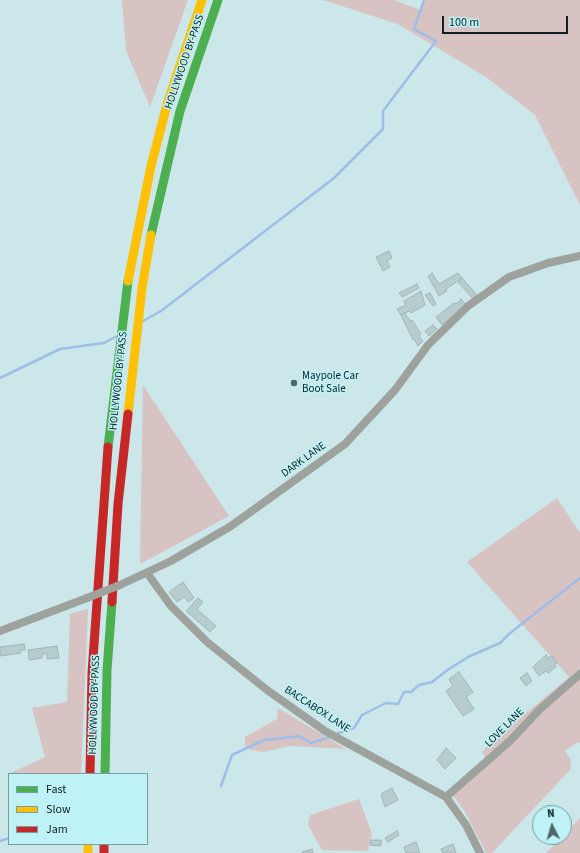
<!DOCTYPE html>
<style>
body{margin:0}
#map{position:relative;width:580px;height:853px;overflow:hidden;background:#cbe7e9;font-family:"Source Sans 3",sans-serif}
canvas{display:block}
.legend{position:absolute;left:8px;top:773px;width:140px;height:72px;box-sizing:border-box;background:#bef2f6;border:1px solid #779ea2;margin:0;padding:5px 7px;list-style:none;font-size:12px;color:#0d2123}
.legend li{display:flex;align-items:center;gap:8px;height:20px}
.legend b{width:20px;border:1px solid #779ea2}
.north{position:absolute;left:532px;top:805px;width:40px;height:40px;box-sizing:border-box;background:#bef2f6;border:1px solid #779ea2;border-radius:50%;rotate:355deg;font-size:11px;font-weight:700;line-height:16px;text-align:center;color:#0d2123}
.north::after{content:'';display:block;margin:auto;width:14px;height:18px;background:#506668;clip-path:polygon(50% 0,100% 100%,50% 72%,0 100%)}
.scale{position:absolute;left:442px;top:16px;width:126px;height:18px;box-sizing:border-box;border:2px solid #0d2123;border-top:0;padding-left:5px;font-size:12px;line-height:14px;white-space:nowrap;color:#0d2123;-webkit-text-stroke:3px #bef2f6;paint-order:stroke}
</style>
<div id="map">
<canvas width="580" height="853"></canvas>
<ul class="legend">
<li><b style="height:5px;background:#4caf50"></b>Fast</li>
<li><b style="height:5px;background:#ffc107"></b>Slow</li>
<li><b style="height:5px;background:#c62828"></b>Jam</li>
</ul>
<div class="north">N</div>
<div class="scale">100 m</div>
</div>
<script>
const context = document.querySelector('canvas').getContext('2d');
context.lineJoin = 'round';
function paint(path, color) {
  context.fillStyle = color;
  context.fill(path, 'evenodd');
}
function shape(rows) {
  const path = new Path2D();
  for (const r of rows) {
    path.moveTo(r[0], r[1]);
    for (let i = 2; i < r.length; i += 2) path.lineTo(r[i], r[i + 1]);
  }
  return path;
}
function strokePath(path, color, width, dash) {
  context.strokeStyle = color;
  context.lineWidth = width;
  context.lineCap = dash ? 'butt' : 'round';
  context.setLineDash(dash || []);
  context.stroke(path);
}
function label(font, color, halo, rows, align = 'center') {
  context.font = font + ' "Source Sans 3",sans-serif';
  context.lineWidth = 3;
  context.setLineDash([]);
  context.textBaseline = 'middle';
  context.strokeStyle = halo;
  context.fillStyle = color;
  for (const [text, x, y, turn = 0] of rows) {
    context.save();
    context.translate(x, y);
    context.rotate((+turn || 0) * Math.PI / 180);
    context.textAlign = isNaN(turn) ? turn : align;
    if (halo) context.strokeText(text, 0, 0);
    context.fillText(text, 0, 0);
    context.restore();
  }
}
paint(shape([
 [122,0,188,0,150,107,126,51],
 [323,0,395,0,420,10,424,0,580,0,580,205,535,115,486,77,398,24],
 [143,385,229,516,140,564],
 [557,498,580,533,580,743,578,742,565,751,571,760,570,770,492,853,486,853,465,812,456,799,450,793,487,761,482,752,487,746,569,677,467,562],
 [88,609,81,774,9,774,9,785,9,774,45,757,32,708,67,702,70,614],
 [278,708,346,749,289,746,264,752,245,749,245,737,277,719],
 [359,799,372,834,368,851,322,850,308,825,310,815],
 [580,818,580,853,546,853,562,837,564,837,564,834]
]), '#d7c3c2');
strokePath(shape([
 [143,321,161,311,334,178,383,129,383,111,436,41,414,29,424,0],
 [0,378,60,349,104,343,115,337],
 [336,734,354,728,362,715,386,703,398,704,404,692,411,692,419,685,432,682,449,669,468,657,500,643,509,634,580,578],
 [221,786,232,755,264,740,300,736,311,743,330,737],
 [0,841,9,838]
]), '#9ebee9', 2.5);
const building = shape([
 [389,251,392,258,387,261,390,267,383,271,376,257,389,251],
 [432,273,439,284,458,273,462,278,446,289,447,291,439,296,428,276,432,273],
 [462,278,477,295,473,299,458,282,462,278],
 [417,284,419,288,402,297,399,293,417,284],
 [421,291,425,305,411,313,409,311,401,315,397,309,406,305,404,301,421,291],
 [430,293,436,304,433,306,425,295,430,293],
 [461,299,466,305,442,325,436,317,454,303,456,304,461,299],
 [405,313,410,321,412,320,421,334,419,336,423,341,418,346,414,339,413,340,401,315,405,313],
 [433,325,437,329,429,336,425,331,433,325],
 [183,582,194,598,188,602,184,597,177,602,169,592,183,582],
 [198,598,203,602,197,609,216,626,210,632,186,611,198,598],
 [24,644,25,650,20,650,21,653,0,656,0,647,24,644],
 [57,646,59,658,47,659,47,654,42,654,42,658,29,660,28,650,57,646],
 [546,655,549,658,552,656,557,663,555,664,556,667,548,673,546,671,539,676,533,667,546,655],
 [459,672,473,692,466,697,474,709,463,716,446,691,453,686,449,679,459,672],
 [527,673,532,681,526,686,520,678,527,673],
 [446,748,456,758,445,769,437,760,446,748],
 [392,788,398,800,385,807,381,794,392,788],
 [397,831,399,835,388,842,385,838,397,831],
 [371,840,381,840,381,846,370,845,371,840],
 [416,842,420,853,406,853,404,847,416,842],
 [453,844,456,853,443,853,441,849,453,844],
 [312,849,313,853,302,853,302,852,312,849]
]);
paint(building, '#b6cccd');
strokePath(building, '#a0b6b8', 1);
strokePath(shape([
 [147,573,171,606,207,642,267,690,325,731,446,797,466,825,480,853],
 [120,585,171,561,231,526,345,444,395,390,428,345,468,306,509,277,548,263,580,256],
 [0,631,87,598],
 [446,797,511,740,539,710,580,674]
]), '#9ea29c', 8);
strokePath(shape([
 [151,235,180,111,218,0],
 [108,447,128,281],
 [105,774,107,670,112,602]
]), '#4caf50', 9);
strokePath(shape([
 [128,281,151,166,168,101,202,0],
 [128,414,142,288,151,235],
 [88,844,88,853]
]), '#ffc107', 9);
strokePath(shape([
 [112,602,118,504,128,414],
 [90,774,92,673,108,447],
 [104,844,104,853]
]), '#c62828', 9);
strokePath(shape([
 [87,598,120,585]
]), '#9ea29c', 8);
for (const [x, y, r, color] of [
 [294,383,4,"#506668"]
]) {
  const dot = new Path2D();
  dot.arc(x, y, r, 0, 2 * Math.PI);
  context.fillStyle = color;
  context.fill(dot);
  strokePath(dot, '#bef2f6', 1.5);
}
label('11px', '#0d2123', '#bef2f6', [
 ["HOLLYWOOD BY-PASS",185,62,-71],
 ["HOLLYWOOD BY-PASS",119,381,-84],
 ["DARK LANE",304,460,-36],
 ["HOLLYWOOD BY-PASS",95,705,-88],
 ["BACCABOX LANE",317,710,33],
 ["LOVE LANE",505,728,-45]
]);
label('11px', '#0d2123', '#bef2f6', [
 ["Maypole Car",302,377],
 ["Boot Sale",302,390]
], 'left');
</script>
